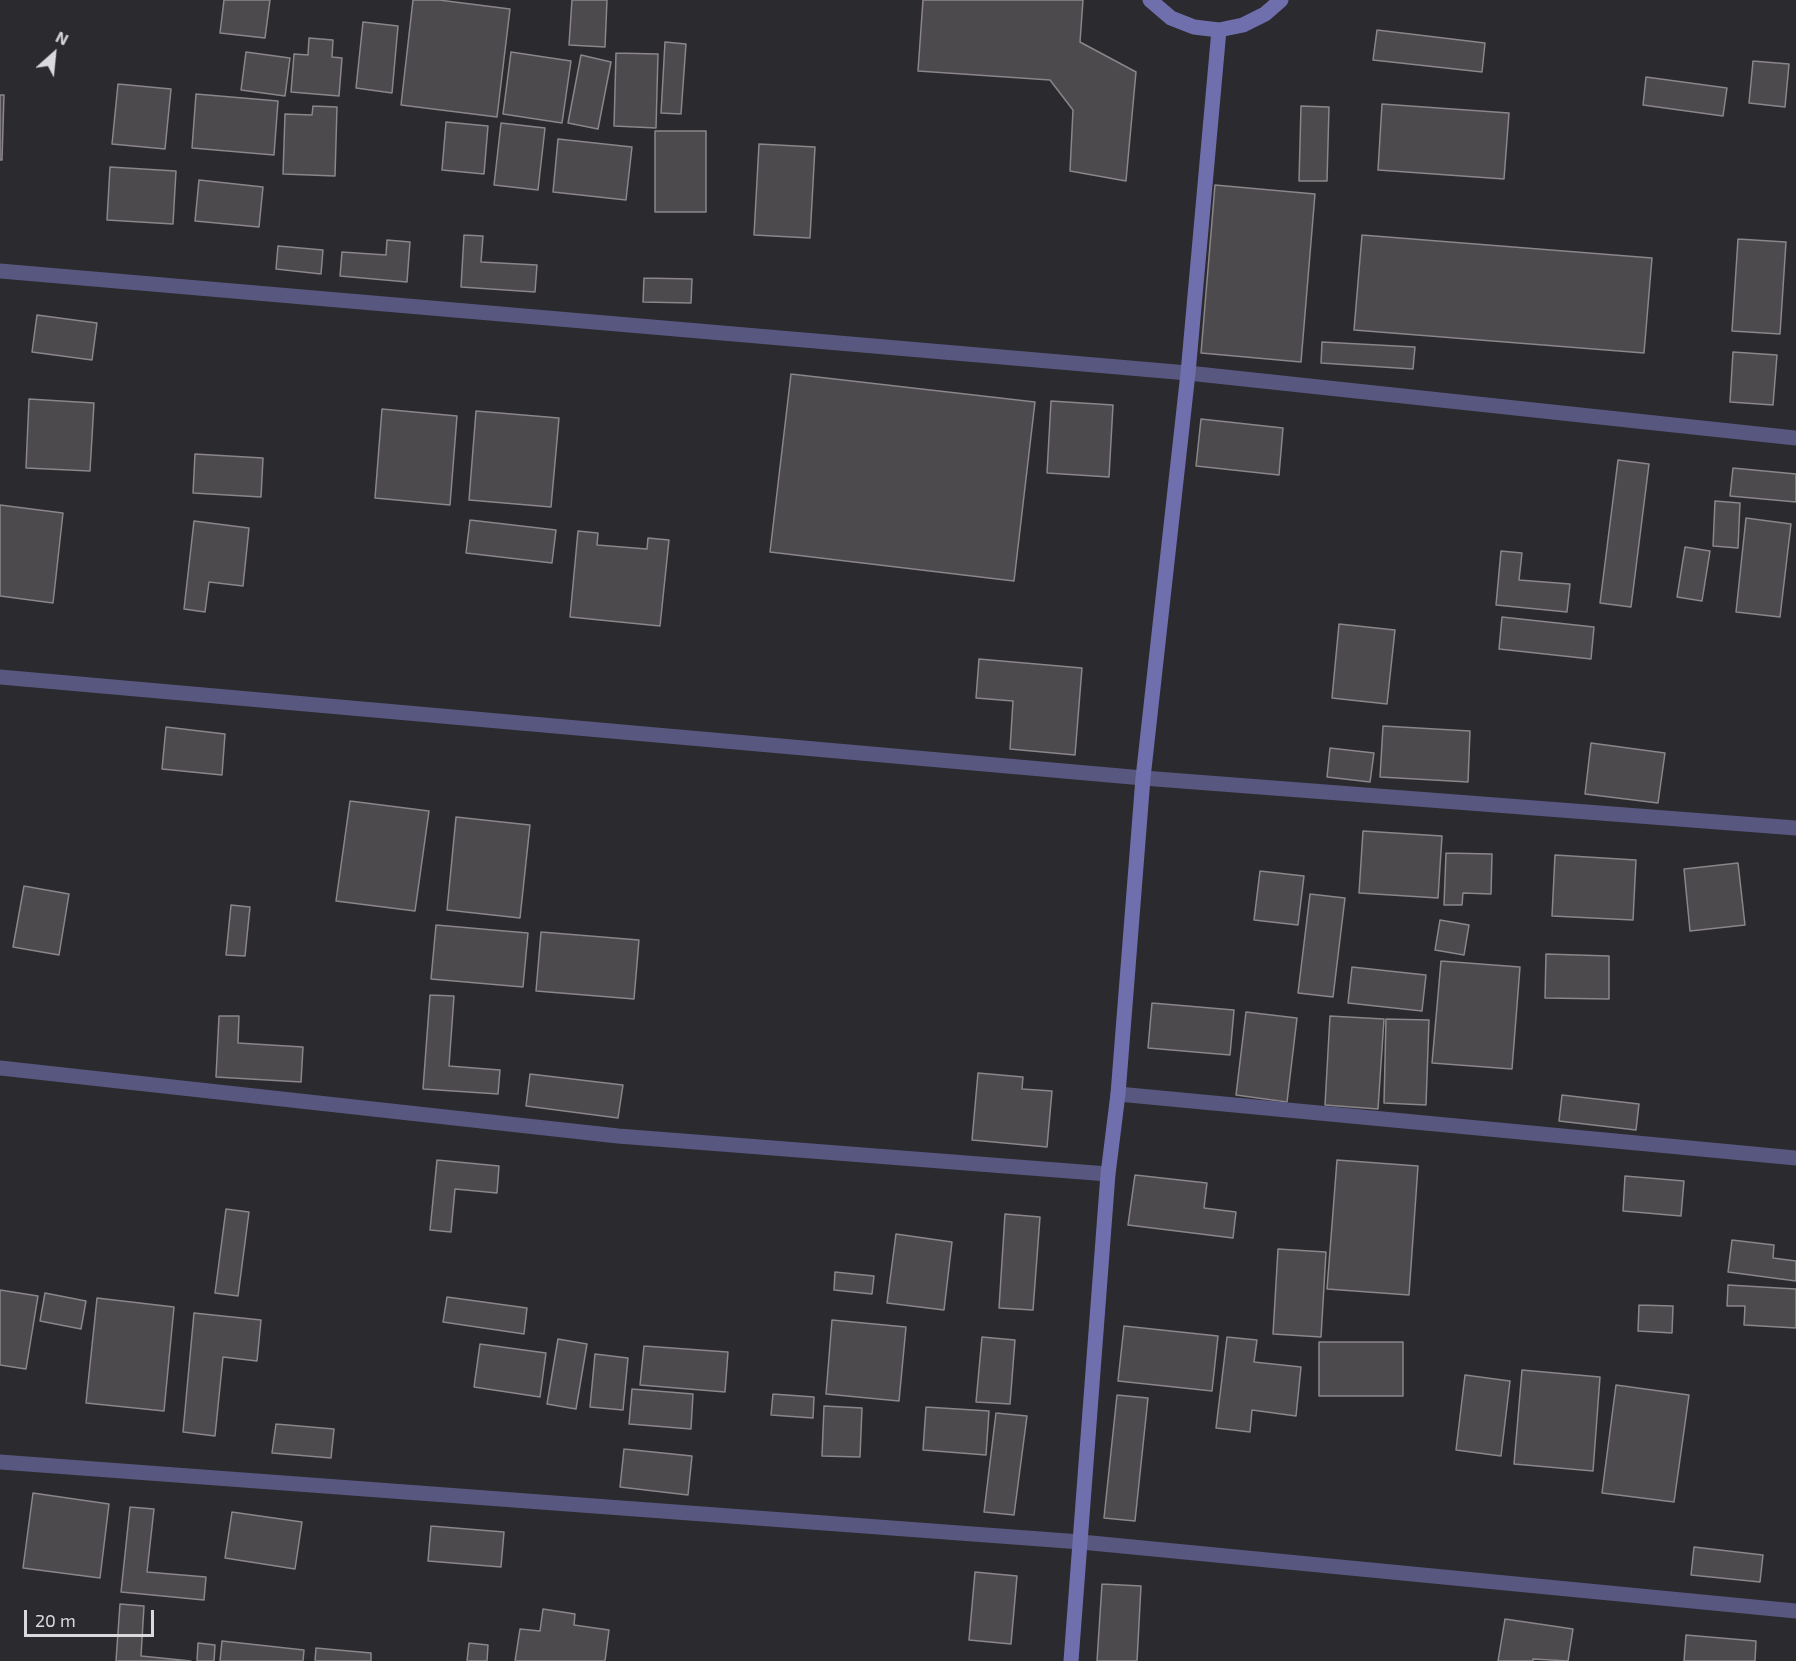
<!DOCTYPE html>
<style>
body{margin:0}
#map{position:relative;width:1796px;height:1661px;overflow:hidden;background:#2b2a2e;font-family:"Exo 2",sans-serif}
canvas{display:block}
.north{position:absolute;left:24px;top:24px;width:60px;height:60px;-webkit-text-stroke:4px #2b2a2e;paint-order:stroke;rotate:27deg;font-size:16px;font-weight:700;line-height:24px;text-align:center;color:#dad9dc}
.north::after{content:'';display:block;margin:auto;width:21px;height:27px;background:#dad9dc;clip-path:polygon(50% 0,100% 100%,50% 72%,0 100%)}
.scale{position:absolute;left:24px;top:1610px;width:130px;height:27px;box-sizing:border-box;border:3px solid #dad9dc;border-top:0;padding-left:8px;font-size:18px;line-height:21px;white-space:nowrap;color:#dad9dc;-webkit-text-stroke:4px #2b2a2e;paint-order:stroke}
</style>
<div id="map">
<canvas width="1796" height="1661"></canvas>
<div class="north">N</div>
<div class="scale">20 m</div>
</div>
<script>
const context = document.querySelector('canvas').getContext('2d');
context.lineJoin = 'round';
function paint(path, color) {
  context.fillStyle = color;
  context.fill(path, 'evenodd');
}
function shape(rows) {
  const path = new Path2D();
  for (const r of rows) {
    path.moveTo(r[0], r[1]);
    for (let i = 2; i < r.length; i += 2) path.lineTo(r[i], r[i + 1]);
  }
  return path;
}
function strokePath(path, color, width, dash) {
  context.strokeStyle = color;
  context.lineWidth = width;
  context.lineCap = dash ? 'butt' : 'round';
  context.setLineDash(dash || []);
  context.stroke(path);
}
const building = shape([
 [224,0,270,0,265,38,220,33,224,0],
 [413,0,439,0,510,9,497,117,401,105,413,0],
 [572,0,607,0,605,47,569,45,572,0],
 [923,0,1083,0,1080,42,1136,72,1126,181,1070,171,1073,110,1050,80,918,71,923,0],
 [363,22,398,26,392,93,356,88,363,22],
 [1377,30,1485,43,1482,72,1373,60,1377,30],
 [309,38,333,40,332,57,342,58,339,96,291,92,294,54,308,55,309,38],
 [665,42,686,44,681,114,661,113,665,42],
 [246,52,290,58,285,96,241,90,246,52],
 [511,52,571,61,562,123,503,114,511,52],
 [616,53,658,54,656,128,614,126,616,53],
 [581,55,611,62,598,129,568,123,581,55],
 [1753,61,1789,64,1785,107,1749,103,1753,61],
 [1646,77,1727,88,1723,116,1643,105,1646,77],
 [118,84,171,89,165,149,112,144,118,84],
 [196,94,278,101,274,155,192,148,196,94],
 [0,95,4,95,2,160,0,160,0,95],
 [1382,104,1509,113,1504,179,1378,170,1382,104],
 [313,106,337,107,335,176,283,174,285,114,312,115,313,106],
 [1301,106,1329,107,1327,181,1299,181,1301,106],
 [446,122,488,126,484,174,442,170,446,122],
 [501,123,545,128,538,190,494,185,501,123],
 [655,131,706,131,706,212,655,212,655,131],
 [558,139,632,147,626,200,553,192,558,139],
 [759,144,815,147,810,238,754,235,759,144],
 [110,167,176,171,173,224,107,220,110,167],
 [199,180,263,187,259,227,195,221,199,180],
 [1215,185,1315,194,1301,362,1201,353,1215,185],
 [464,235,483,236,481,262,537,265,535,292,461,287,464,235],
 [1362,235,1652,258,1644,353,1354,330,1362,235],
 [1738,239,1786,242,1780,334,1732,331,1738,239],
 [387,240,410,242,407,282,340,276,342,252,386,255,387,240],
 [278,246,323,250,321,274,276,269,278,246],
 [644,278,692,279,691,303,643,302,644,278],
 [37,315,97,323,92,360,32,352,37,315],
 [1322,342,1415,347,1413,369,1321,363,1322,342],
 [1733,352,1777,355,1773,405,1730,402,1733,352],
 [791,374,1035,402,1014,581,770,552,791,374],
 [29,399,94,403,90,471,26,468,29,399],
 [1051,401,1113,405,1109,477,1047,473,1051,401],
 [382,409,457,416,450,505,375,498,382,409],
 [476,411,559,418,551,507,469,500,476,411],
 [1201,419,1283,428,1279,475,1196,466,1201,419],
 [195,454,263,458,261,497,193,493,195,454],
 [1618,460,1649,464,1631,607,1600,603,1618,460],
 [1733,468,1796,474,1796,502,1730,496,1733,468],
 [1715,501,1740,503,1738,548,1713,546,1715,501],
 [0,505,63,513,53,603,0,596,0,505],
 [1746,518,1791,524,1780,617,1736,612,1746,518],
 [470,520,556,530,552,563,466,553,470,520],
 [194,521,249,528,243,586,209,582,205,612,184,609,194,521],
 [578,531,598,533,597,545,647,549,648,538,669,540,660,626,570,617,578,531],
 [1685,547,1710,551,1702,601,1677,597,1685,547],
 [1501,551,1522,553,1519,580,1570,584,1567,612,1496,605,1501,551],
 [1502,617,1594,627,1591,659,1499,649,1502,617],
 [1339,624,1395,630,1387,704,1332,698,1339,624],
 [979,659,1082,668,1075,755,1010,749,1013,701,976,698,979,659],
 [1383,726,1470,731,1468,782,1380,777,1383,726],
 [166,727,225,734,222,775,162,769,166,727],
 [1591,743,1665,753,1658,803,1585,794,1591,743],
 [1330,748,1374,753,1370,782,1327,777,1330,748],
 [350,801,429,811,415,911,336,901,350,801],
 [456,817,530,825,520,918,447,910,456,817],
 [1363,831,1442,836,1438,898,1359,893,1363,831],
 [1446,853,1492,854,1491,894,1463,893,1462,905,1444,905,1446,853],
 [1555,855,1636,860,1633,920,1552,916,1555,855],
 [1738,863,1745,925,1690,931,1684,869,1738,863],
 [1260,871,1304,876,1298,925,1254,920,1260,871],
 [24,886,69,894,59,955,13,947,24,886],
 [1310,894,1345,898,1333,997,1298,993,1310,894],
 [231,905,250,907,245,956,226,955,231,905],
 [1440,920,1469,925,1464,955,1435,950,1440,920],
 [436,925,528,933,523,987,431,979,436,925],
 [541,932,639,940,634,999,536,991,541,932],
 [1546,954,1609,956,1609,999,1545,998,1546,954],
 [1441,961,1520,967,1512,1069,1432,1063,1441,961],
 [1352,967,1426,975,1422,1011,1348,1003,1352,967],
 [430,995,454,996,449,1066,500,1070,498,1094,423,1089,430,995],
 [1152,1003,1234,1010,1230,1055,1148,1048,1152,1003],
 [1246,1012,1297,1018,1287,1102,1236,1095,1246,1012],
 [219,1016,239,1016,238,1043,303,1047,301,1082,216,1077,219,1016],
 [1330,1016,1384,1019,1378,1109,1325,1105,1330,1016],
 [1386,1019,1429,1020,1426,1105,1384,1103,1386,1019],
 [978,1073,1023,1077,1022,1089,1052,1091,1047,1147,972,1140,978,1073],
 [530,1074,623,1085,618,1118,526,1106,530,1074],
 [1562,1095,1639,1104,1636,1130,1559,1121,1562,1095],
 [437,1160,499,1166,497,1193,455,1189,451,1232,430,1230,437,1160],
 [1337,1160,1418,1166,1409,1295,1327,1289,1337,1160],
 [1135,1175,1207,1183,1204,1208,1236,1212,1233,1238,1128,1225,1135,1175],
 [1625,1176,1684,1181,1681,1216,1623,1211,1625,1176],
 [226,1209,249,1212,238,1296,215,1293,226,1209],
 [1005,1214,1040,1217,1033,1310,999,1308,1005,1214],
 [896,1234,952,1242,944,1310,887,1303,896,1234],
 [1732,1240,1774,1245,1773,1258,1796,1261,1796,1281,1728,1272,1732,1240],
 [1278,1249,1326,1252,1321,1337,1273,1334,1278,1249],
 [835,1272,874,1276,872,1294,834,1290,835,1272],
 [1728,1285,1796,1289,1796,1328,1744,1325,1745,1306,1727,1306,1728,1285],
 [0,1290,38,1296,26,1369,0,1365,0,1290],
 [45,1293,86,1301,81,1329,40,1321,45,1293],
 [447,1297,527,1308,524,1334,443,1322,447,1297],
 [97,1298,174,1307,164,1411,86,1403,97,1298],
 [1639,1305,1673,1306,1672,1333,1638,1331,1639,1305],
 [194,1313,261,1320,257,1361,223,1357,215,1436,183,1432,194,1313],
 [832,1320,906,1327,899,1401,826,1394,832,1320],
 [1124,1326,1218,1336,1212,1391,1118,1381,1124,1326],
 [982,1337,1015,1340,1010,1404,976,1402,982,1337],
 [1227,1337,1257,1340,1254,1362,1301,1367,1296,1416,1252,1410,1250,1432,1216,1428,1227,1337],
 [558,1339,587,1344,576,1409,547,1404,558,1339],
 [1319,1342,1403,1342,1403,1396,1319,1396,1319,1342],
 [480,1344,546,1353,540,1397,474,1387,480,1344],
 [644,1346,728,1352,725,1392,640,1385,644,1346],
 [595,1354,628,1358,623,1410,590,1407,595,1354],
 [1522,1370,1600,1377,1593,1471,1514,1464,1522,1370],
 [1465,1375,1510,1381,1501,1456,1456,1450,1465,1375],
 [1616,1385,1689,1395,1674,1502,1602,1493,1616,1385],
 [632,1389,693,1394,691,1429,629,1424,632,1389],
 [773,1394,814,1397,813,1418,771,1415,773,1394],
 [1117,1395,1148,1398,1135,1521,1104,1518,1117,1395],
 [824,1406,862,1408,860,1457,822,1456,824,1406],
 [926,1407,989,1411,986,1455,923,1450,926,1407],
 [996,1413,1027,1416,1014,1515,984,1512,996,1413],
 [276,1424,334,1429,331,1458,272,1453,276,1424],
 [624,1449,692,1456,688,1495,620,1487,624,1449],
 [33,1493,109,1504,100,1578,23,1568,33,1493],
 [130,1507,154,1509,147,1572,206,1577,204,1600,121,1592,130,1507],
 [232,1512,302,1522,295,1569,225,1558,232,1512],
 [431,1526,504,1532,501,1567,428,1561,431,1526],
 [1694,1547,1763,1555,1760,1582,1691,1575,1694,1547],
 [975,1572,1017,1576,1011,1644,969,1640,975,1572],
 [1102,1584,1141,1586,1137,1661,1097,1661,1102,1584],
 [120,1604,144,1606,141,1656,191,1661,116,1661,120,1604],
 [543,1609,575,1614,574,1625,609,1630,605,1661,515,1661,520,1629,540,1631,543,1609],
 [1505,1619,1573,1629,1568,1661,1533,1659,1533,1661,1498,1661,1505,1619],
 [1686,1635,1756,1641,1755,1661,1684,1661,1686,1635],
 [222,1641,304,1650,303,1661,220,1661,222,1641],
 [198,1643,215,1645,214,1661,197,1661,198,1643],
 [469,1643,488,1645,487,1661,467,1661,469,1643],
 [316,1648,371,1653,371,1661,315,1661,316,1648]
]);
paint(building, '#4d4a4d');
strokePath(building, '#8a868a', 1.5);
strokePath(shape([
 [0,271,1188,373,1796,438],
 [0,677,1143,778,1796,828],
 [0,1068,618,1136,1108,1174],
 [1118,1094,1796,1158],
 [0,1462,1081,1542,1796,1611]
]), '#57577f', 15);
strokePath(shape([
 [1150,0,1171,18,1194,27,1219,30,1243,25,1265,14,1281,0],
 [1071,1661,1108,1174,1118,1094,1143,778,1188,373,1219,30]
]), '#706fae', 15);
</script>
